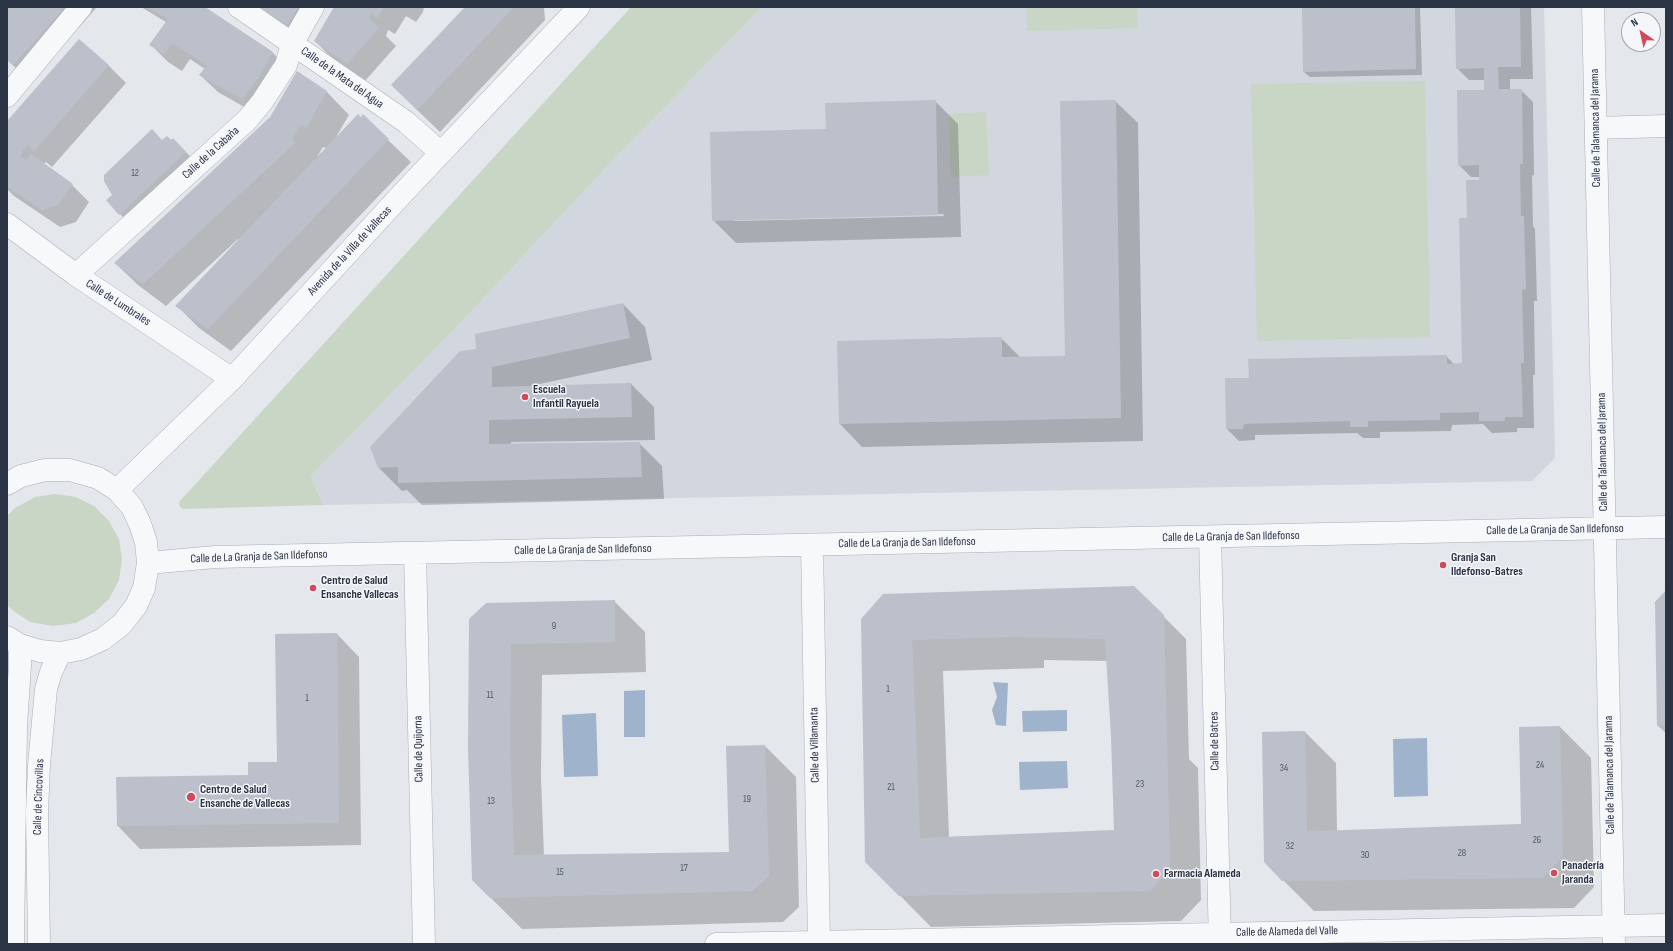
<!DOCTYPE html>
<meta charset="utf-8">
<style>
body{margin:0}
#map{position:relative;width:1673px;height:951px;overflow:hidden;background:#e4e7ec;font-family:"Sofia Sans Condensed",sans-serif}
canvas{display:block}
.frame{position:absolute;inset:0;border:8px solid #2b3445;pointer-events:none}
.north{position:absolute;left:1621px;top:12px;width:40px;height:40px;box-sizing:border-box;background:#f4f6f9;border:1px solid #a4a8b1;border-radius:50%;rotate:326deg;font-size:11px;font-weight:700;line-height:16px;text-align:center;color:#2b3445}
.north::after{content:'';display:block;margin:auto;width:14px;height:18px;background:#d1495b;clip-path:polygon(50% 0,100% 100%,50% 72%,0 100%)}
</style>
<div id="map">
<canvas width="1673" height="951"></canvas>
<div class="frame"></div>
<div class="north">N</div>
</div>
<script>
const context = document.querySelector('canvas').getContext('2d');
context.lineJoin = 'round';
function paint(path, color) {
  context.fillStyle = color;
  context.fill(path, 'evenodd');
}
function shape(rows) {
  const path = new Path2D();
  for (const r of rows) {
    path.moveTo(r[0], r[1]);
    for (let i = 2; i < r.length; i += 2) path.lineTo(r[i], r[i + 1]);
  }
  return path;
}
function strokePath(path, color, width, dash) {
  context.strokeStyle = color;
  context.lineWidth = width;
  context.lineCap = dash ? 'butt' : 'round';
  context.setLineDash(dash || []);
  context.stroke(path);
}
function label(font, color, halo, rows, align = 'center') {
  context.font = font + ' "Sofia Sans Condensed",sans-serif';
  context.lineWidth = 3;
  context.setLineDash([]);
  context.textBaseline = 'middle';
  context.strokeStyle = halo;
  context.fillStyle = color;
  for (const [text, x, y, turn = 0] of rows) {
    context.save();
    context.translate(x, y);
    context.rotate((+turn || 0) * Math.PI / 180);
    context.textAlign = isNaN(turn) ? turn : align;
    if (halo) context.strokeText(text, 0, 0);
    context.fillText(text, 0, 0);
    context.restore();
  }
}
paint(shape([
 [762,7,1544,7,1555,458,1532,481,323,505,311,476,466,317,617,156]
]), '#d2d6de');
paint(shape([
 [631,7,762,7,617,156,466,317,311,476,323,505,183,509,180,507,179,504,180,501],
 [1027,7,1137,7,1138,28,1027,31],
 [1425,81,1430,337,1257,341,1251,84],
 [986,112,989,175,951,177,949,114],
 [55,494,76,497,94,506,109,521,119,539,122,559,119,580,109,599,94,613,76,623,53,626,30,622,11,609,7,604,7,516,15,508,35,497]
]), '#c9d6c5');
paint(shape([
 [993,682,1008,683,1006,726,996,725,992,710,997,697],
 [645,690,645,737,624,737,624,691],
 [1067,710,1067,731,1023,732,1022,711],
 [596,713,598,776,564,777,562,715],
 [1427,738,1428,796,1394,797,1393,739],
 [1067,761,1068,788,1020,790,1019,762]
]), '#9fb4cc');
paint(shape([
 [11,7,97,7,31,82,7,60,7,11],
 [141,7,203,7,273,53,284,65,260,116,218,92,200,75,205,69,190,59,182,71,168,62,151,45,166,22],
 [262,7,316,7,299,36,273,19],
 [335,7,424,7,423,12,416,22,406,16,395,34,388,30,386,36,396,46,365,81,333,59,315,41],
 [466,7,544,7,545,20,440,132,415,108],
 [1303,7,1420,7,1422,75,1310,77,1304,72],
 [1456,7,1531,7,1533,79,1510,79,1510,90,1521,90,1533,102,1534,175,1532,176,1533,226,1535,229,1537,301,1534,301,1535,375,1533,375,1534,428,1517,428,1517,432,1492,433,1483,424,1452,425,1451,431,1380,432,1380,438,1363,438,1357,433,1255,435,1255,440,1239,441,1227,429,1250,379,1446,356,1454,364,1463,364,1468,219,1480,177,1471,177,1459,165,1485,91,1485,80,1469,80,1457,68],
 [79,40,109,66,126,83,52,167,46,162,44,164,72,185,89,202,76,222,60,227,14,196,7,189,7,123],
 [297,72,327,92,349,115,336,137,388,140,411,162,231,351,199,328,177,306,239,240,238,239,166,306,138,285,115,263,271,117],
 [323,147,327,148,317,157],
 [935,101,958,124,961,237,736,243,713,220,827,130],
 [943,214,944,216,734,221,734,219],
 [1115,101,1138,123,1143,441,862,447,840,424,1001,338,1021,358,1066,357],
 [173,139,191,157,137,231,120,214,113,195,162,141,171,141],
 [623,304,645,327,652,360,530,386,631,384,654,407,655,440,511,442,511,444,639,443,662,466,664,499,422,505,407,490,402,491,379,468,477,350],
 [1666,592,1666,733,1658,726],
 [614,601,645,632,646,672,542,675,541,778,544,856,730,853,765,746,796,777,799,907,783,922,522,929,473,880,470,620],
 [1163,616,1186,639,1189,759,1198,768,1201,900,1181,921,931,927,866,861,862,620],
 [1044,660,1108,661,1112,737,1115,831,949,837,943,671,1044,668],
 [337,634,359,657,361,845,140,849,118,826,249,776,278,763],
 [1560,727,1591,758,1594,887,1574,908,1314,911,1283,880,1305,732,1336,763,1337,831,1522,825,1520,728]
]), '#0003');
paint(shape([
 [9,7,65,7,13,65,7,60,7,10],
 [147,7,205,7,273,52,259,77,242,99,199,75,207,65,172,43,164,54,149,45,168,19],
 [259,7,298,7,287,25],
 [334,7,384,7,377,18,371,14,369,18,379,28,347,64,314,41],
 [465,7,514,7,417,110,391,85],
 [1302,7,1415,7,1416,69,1303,72],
 [1455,7,1520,7,1521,67,1498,67,1499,89,1522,89,1523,164,1520,164,1521,216,1524,216,1526,289,1522,290,1524,363,1521,363,1523,417,1505,417,1505,421,1479,421,1479,412,1440,413,1440,420,1368,421,1368,427,1350,427,1350,421,1244,424,1243,429,1226,429,1225,378,1249,378,1248,359,1447,355,1447,364,1462,363,1459,218,1467,218,1466,180,1479,180,1479,165,1458,166,1457,90,1484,90,1484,68,1456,69],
 [79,39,109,65,34,151,28,145,22,151,21,156,26,160,31,154,73,184,58,205,42,210,7,187,7,121],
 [297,71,327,91,306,128,301,125,292,139,295,143,143,284,114,263,270,117],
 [936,100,938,215,712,221,710,132,826,129,825,103],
 [1116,100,1121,418,839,424,837,341,1002,337,1002,357,1065,356,1060,101],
 [358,114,361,117,363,114,389,139,208,329,175,306],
 [152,129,162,140,167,136,171,140,173,138,186,152,119,215,106,200,112,195,104,181,104,175],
 [623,303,630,338,492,367,492,387,631,383,632,417,489,420,489,444,640,442,642,477,398,483,398,467,378,468,370,447,460,351,476,349,475,334],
 [1134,586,1164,615,1170,869,1150,891,899,896,865,862,861,619,883,594],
 [1013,637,1105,639,1111,737,1114,830,920,838,912,640],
 [1666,590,1666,726,1657,726,1655,602],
 [615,600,615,642,511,644,510,746,514,855,729,852,726,746,765,745,769,876,752,891,490,898,472,880,468,747,469,619,486,603],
 [337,633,339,823,117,826,116,777,248,775,248,762,277,762,275,634],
 [1560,726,1563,856,1543,878,1282,881,1264,862,1262,732,1305,731,1307,831,1316,831,1521,824,1519,727]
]), '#bbc0ca');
const street = shape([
 [239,7,406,122,441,153],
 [1593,7,1614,944],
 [7,96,81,7],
 [1596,128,1666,126],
 [7,224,76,275,232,379],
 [76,275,247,120,262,102,286,65,292,44,313,7],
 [7,484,21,476,45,470,70,470,98,478,117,490,132,507,140,524,146,542,148,563,144,588,136,606,122,624,103,639,81,649,60,653,40,651,20,645,7,637],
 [117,490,232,379,403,193,579,7],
 [1210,537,1220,944],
 [812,545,819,944],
 [415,553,424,944],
 [148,563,215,557,307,555,1666,527],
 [13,944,16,725,20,666,20,645],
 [39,944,37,812,39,765,46,689,51,672,60,653],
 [716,944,1666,925]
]);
strokePath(street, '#a9aeb7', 23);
strokePath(street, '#f7f8fa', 22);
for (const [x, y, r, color] of [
 [525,397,4,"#d1495b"],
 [1443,565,4,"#d1495b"],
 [313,588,4,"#d1495b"],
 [191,797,5,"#d1495b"],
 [1554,873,4,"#d1495b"],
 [1156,874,4,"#d1495b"]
]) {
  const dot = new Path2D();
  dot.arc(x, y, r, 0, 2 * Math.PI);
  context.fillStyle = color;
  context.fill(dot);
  strokePath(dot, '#f4f6f9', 1.5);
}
label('10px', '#4f5766', null, [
 ["12",135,173],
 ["9",554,626],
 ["1",888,689],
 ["11",490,695],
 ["1",307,698],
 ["24",1540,765],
 ["34",1284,768],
 ["23",1140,784],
 ["21",891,787],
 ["19",747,799],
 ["13",491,801],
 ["26",1537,840],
 ["32",1290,846],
 ["28",1462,853],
 ["30",1365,855],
 ["17",684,868],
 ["15",560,872]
]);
label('12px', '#2b3445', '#f4f6f9', [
 ["Calle de la Mata del Agua",342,78,35],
 ["Calle de Talamanca del Jarama",1596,128,-91],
 ["Calle de la Cabaña",211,153,-42],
 ["Avenida de la Villa de Vallecas",350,251,-47],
 ["Calle de Lumbrales",118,303,33],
 ["Calle de Talamanca del Jarama",1603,452,-91],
 ["Calle de La Granja de San Ildefonso",1555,530,-1],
 ["Calle de La Granja de San Ildefonso",1231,537,-1],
 ["Calle de La Granja de San Ildefonso",907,543,-1],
 ["Calle de La Granja de San Ildefonso",583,550,-1],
 ["Calle de La Granja de San Ildefonso",259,557,-2],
 ["Calle de Batres",1215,741,-91],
 ["Calle de Villamanta",815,745,-91],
 ["Calle de Quijorna",419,749,-91],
 ["Calle de Talamanca del Jarama",1610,775,-91],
 ["Calle de Cincovillas",39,797,-88],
 ["Calle de Alameda del Valle",1287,932,-1]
]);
label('bold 12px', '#2b3445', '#f4f6f9', [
 ["Escuela",533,390],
 ["Infantil Rayuela",533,404],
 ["Granja San",1451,558],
 ["Ildefonso-Batres",1451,572],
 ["Centro de Salud",321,581],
 ["Ensanche Vallecas",321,595],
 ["Centro de Salud",200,790],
 ["Ensanche de Vallecas",200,804],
 ["Panadería",1562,866],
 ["Jaranda",1562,880],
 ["Farmacia Alameda",1164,874]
], 'left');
</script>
